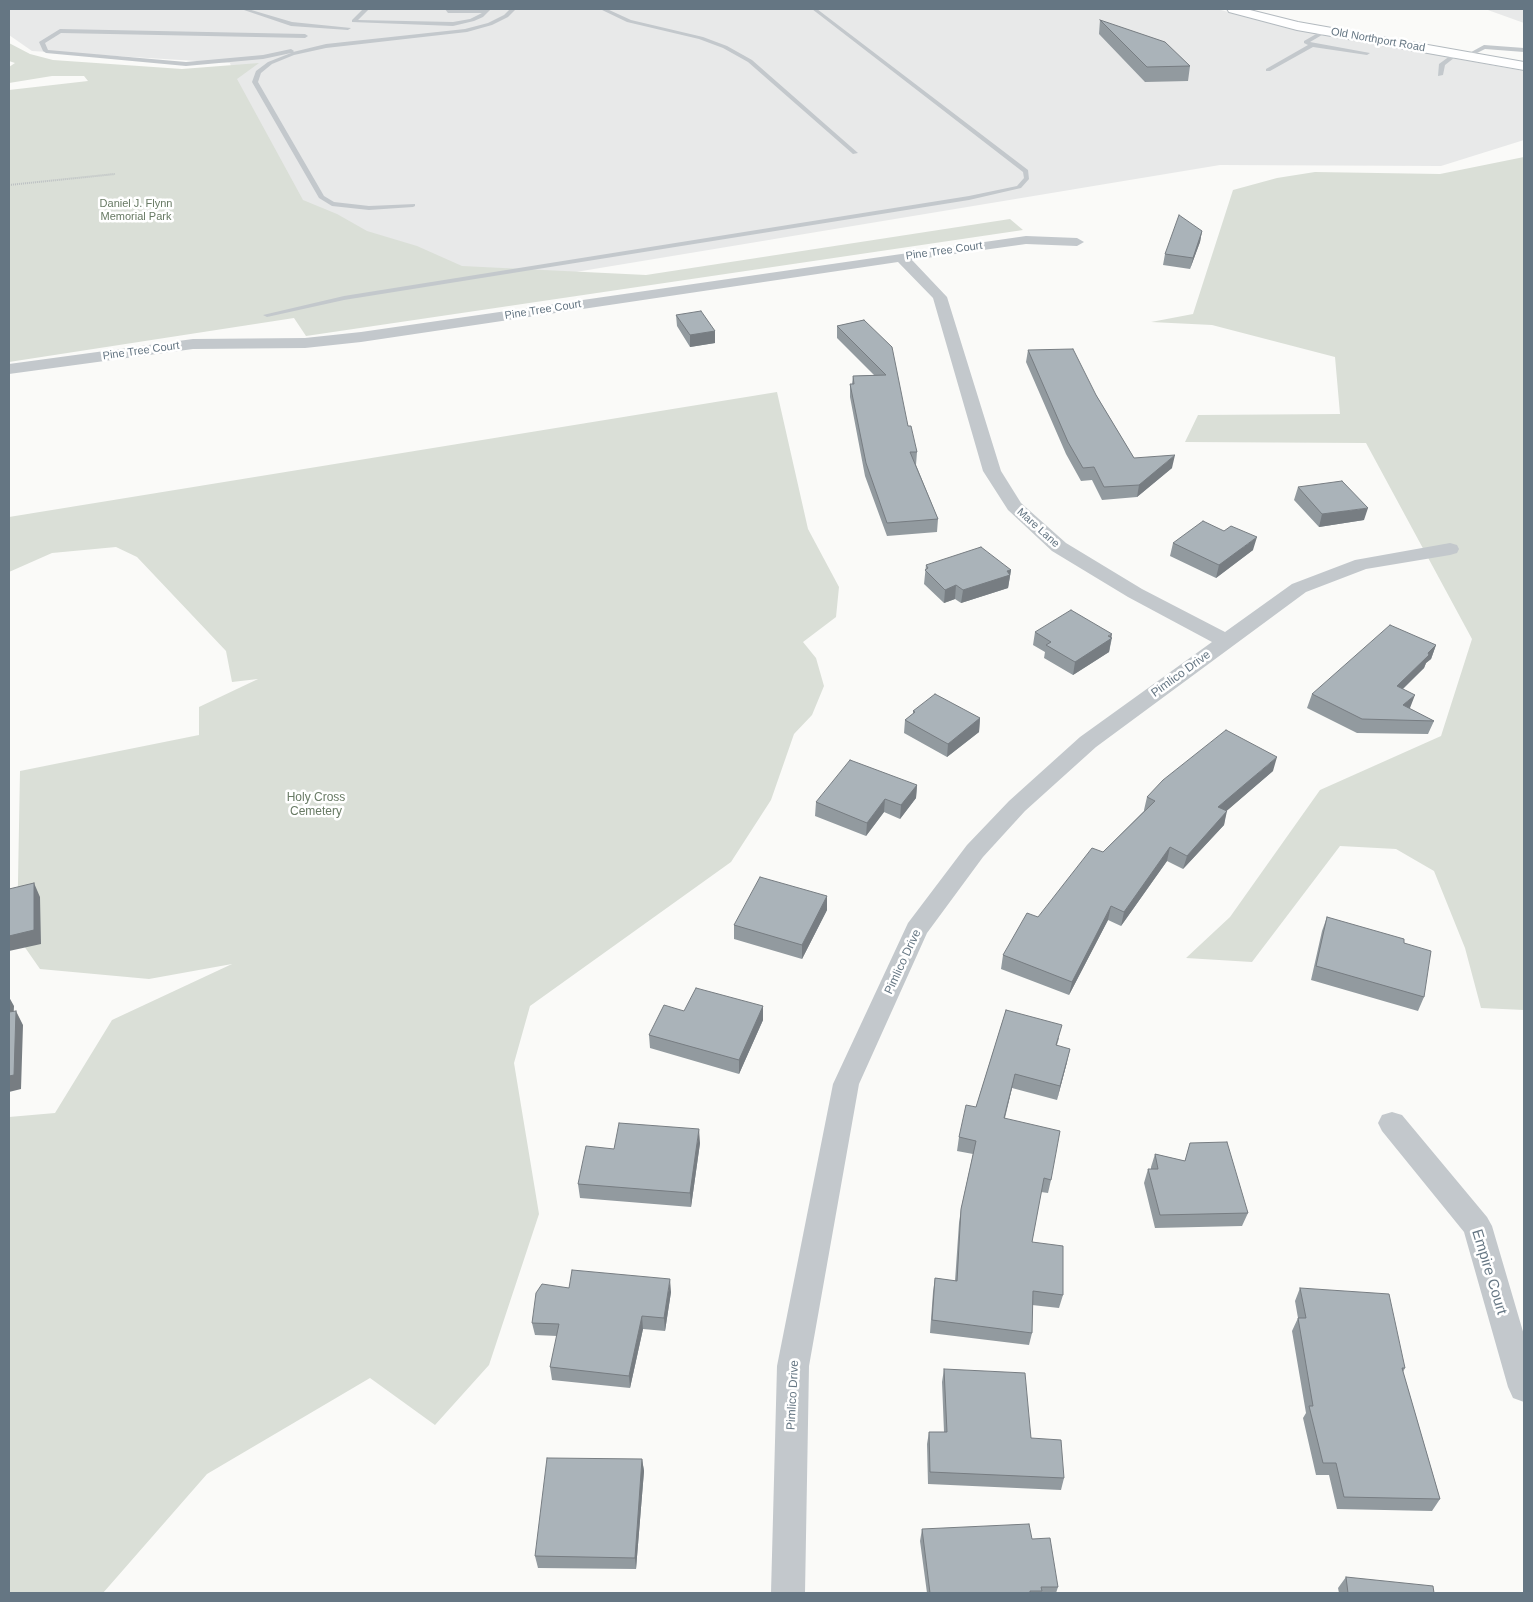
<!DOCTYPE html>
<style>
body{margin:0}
#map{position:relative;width:1533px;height:1602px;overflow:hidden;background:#fafaf8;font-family:Arial,sans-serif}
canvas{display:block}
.frame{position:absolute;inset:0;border:10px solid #657683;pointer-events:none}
</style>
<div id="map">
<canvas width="1533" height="1602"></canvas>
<div class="frame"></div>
</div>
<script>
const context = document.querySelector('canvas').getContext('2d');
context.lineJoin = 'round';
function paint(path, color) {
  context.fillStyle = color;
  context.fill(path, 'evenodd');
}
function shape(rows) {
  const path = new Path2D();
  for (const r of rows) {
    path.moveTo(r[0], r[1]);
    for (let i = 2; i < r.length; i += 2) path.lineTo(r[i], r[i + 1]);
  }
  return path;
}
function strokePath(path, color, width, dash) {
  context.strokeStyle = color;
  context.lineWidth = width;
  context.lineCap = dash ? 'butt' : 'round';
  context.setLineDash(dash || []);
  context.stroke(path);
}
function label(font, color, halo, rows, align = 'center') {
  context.font = font + ' Arial,sans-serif';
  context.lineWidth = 5;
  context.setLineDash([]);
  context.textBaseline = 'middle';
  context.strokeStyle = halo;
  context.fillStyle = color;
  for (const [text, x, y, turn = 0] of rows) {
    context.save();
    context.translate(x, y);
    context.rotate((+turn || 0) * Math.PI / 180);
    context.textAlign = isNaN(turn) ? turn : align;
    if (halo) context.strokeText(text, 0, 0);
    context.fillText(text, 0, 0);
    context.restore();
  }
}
paint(shape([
 [9,9,1217,9,1289,28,1524,71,1524,140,1441,166,1220,165,317,315,230,63,32,51,9,35],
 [1485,9,1524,9,1524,23]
]), '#e8e9e9');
paint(shape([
 [9,43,30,54,53,60,182,69,259,63,237,79,303,200,337,214,367,231,417,246,462,266,646,275,1010,219,1023,230,306,336,294,318,9,362,9,90,88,81,84,76,52,76,9,83,9,67,15,63,9,61],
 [1524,157,1524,1010,1481,1008,1465,948,1434,871,1396,849,1340,846,1252,962,1186,958,1230,917,1320,790,1441,736,1472,639,1366,443,1185,442,1198,415,1340,414,1335,357,1212,325,1151,322,1193,314,1233,190,1277,178,1315,172,1440,174],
 [777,392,808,529,839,587,836,617,803,642,816,658,824,686,812,715,794,734,771,800,731,862,530,1006,514,1063,539,1214,489,1365,435,1425,370,1378,207,1474,103,1593,9,1593,9,1117,55,1113,112,1020,232,964,149,979,40,969,17,936,20,771,199,735,199,707,258,679,232,682,226,651,137,557,116,547,52,553,9,572,9,517]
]), '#dadfd7');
const secondary = shape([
 [1227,9,1246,9,1298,22,1524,62,1524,70,1297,30,1229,12,1227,9]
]);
strokePath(secondary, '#b3babf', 2);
strokePath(shape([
 [9,185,115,174]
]), '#bbbfc2', 2, [1, 1]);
paint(shape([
 [241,9,248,9,292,22,351,28,348,30,291,26,241,9],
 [363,9,369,9,358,20,453,22,470,19,482,13,448,13,445,9,491,9,483,17,474,21,453,26,352,22,352,20,363,9],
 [510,9,516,9,508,17,492,25,467,32,326,48,294,55,272,64,261,73,258,82,324,196,334,202,369,206,415,204,415,206,413,207,369,210,332,206,319,198,252,82,256,71,268,62,291,53,263,59,186,66,46,53,43,51,39,42,60,29,305,34,308,36,305,38,61,33,45,43,48,50,186,62,263,55,291,49,294,51,293,52,326,44,465,29,488,23,504,15,510,9],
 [600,9,607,9,631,20,703,37,727,46,752,60,858,153,853,154,748,62,723,48,699,39,627,22,600,9],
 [812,9,817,9,1028,170,1029,179,1021,188,969,200,344,300,267,317,263,315,344,296,969,196,1017,186,1024,178,1023,172,812,9],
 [1325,29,1327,32,1310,42,1370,53,1367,55,1313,47,1270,71,1266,71,1266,69,1308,45,1304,43,1304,41,1325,29],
 [1484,45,1524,48,1524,52,1485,49,1469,57,1464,56,1484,45],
 [1454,53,1459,54,1445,65,1443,75,1438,76,1439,64,1454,53]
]), '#c3c8cc');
paint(shape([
 [1026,236,1077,238,1084,242,1077,246,1026,244,912,260,947,297,1001,471,1021,503,1066,543,1142,589,1225,632,1292,584,1355,560,1450,543,1457,545,1459,549,1457,553,1450,555,1366,569,1306,592,1096,747,1025,811,983,857,927,933,859,1084,809,1366,805,1593,771,1593,777,1366,833,1084,908,923,967,845,1009,801,1080,737,1212,642,1128,597,1052,551,1008,510,983,471,933,298,898,262,361,342,305,348,193,349,9,374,9,364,193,339,305,338,361,332,1026,236],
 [1392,1112,1402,1115,1487,1217,1492,1226,1524,1335,1524,1402,1513,1398,1508,1387,1464,1232,1382,1131,1378,1123,1382,1115,1392,1112]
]), '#c3c8cc');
paint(secondary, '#fff');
paint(shape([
 [1100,20,1190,66,1188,81,1145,82,1099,34],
 [1202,231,1200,242,1190,269,1163,265,1165,254],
 [676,315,715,331,715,343,690,347,677,326],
 [864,320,908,426,917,452,916,465,938,519,937,532,887,536,865,476,850,397,850,384,852,384,853,376,874,375,837,338,837,326],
 [1028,350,1096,395,1134,458,1172,468,1137,497,1102,500,1092,480,1081,481,1066,454,1026,362],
 [1298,487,1364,520,1319,527,1294,500],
 [1173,543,1253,550,1216,578,1170,556],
 [926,565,1011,570,1008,588,961,603,955,599,944,603,924,584],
 [1035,632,1112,638,1109,652,1073,675,1044,658,1045,652,1033,645],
 [1436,645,1431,659,1426,663,1424,668,1403,689,1410,709,1434,721,1428,734,1357,733,1307,708,1312,694],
 [913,711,980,718,979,732,947,757,904,733,905,720,913,714],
 [1273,771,1226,811,1224,825,1183,869,1167,861,1121,926,1108,920,1069,995,1001,969,1003,955,1038,917,1144,811,1144,810,1147,797],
 [917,785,916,798,900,819,884,812,866,836,815,816,816,802],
 [827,896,827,910,802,959,734,939,734,925],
 [1327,917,1404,943,1424,997,1418,1011,1311,980,1322,931],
 [763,1006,763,1020,739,1074,650,1048,649,1035,684,1011],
 [1006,1010,1059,1038,1057,1045,1067,1062,1057,1100,1012,1088,1005,1118,1051,1180,1048,1193,1041,1192,1032,1242,1063,1295,1059,1308,1032,1305,1032,1333,1029,1345,930,1333,933,1292,935,1278,955,1281,959,1223,961,1209,973,1154,957,1151,959,1137,976,1107],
 [700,1143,691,1207,580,1198,578,1184],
 [1190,1143,1248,1213,1242,1226,1155,1228,1144,1183,1148,1169,1151,1169,1151,1167,1155,1154,1185,1161],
 [569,1288,671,1292,665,1331,643,1329,630,1388,552,1380,550,1367,557,1336,535,1335,532,1323],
 [1300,1288,1405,1368,1403,1372,1440,1499,1432,1511,1337,1509,1329,1475,1316,1475,1303,1418,1306,1413,1292,1331,1298,1318,1295,1301],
 [944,1369,1031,1438,1064,1478,1061,1490,928,1484,927,1444,929,1432,944,1432,942,1382],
 [642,1459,644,1471,636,1569,538,1568,535,1556],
 [922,1529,1032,1539,1058,1587,1056,1593,927,1593,920,1541],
 [1346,1577,1434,1593,1339,1593,1338,1588]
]), '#929a9f');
paint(shape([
 [1202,231,1200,242,1190,269,1193,258],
 [715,331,715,343,690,347,690,335],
 [1175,455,1172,468,1137,497,1139,485],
 [1368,508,1364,520,1319,527,1322,514],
 [1257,537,1253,550,1216,578,1219,565],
 [1011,570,1008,588,961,603,963,590],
 [956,585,955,599,944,603,945,590],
 [1112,634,1109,652,1073,675,1075,662],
 [1436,645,1431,659,1426,663,1424,668,1392,699,1397,686],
 [1415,695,1410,708,1398,719,1403,705],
 [980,718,979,732,947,757,948,744],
 [1277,757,1273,771,1215,821,1218,807],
 [917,785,916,798,900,819,901,805],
 [885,799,884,812,866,836,867,823],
 [1227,811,1224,825,1183,869,1187,856],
 [1170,847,1167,861,1121,926,1124,912],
 [34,883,40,897,41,944,9,951,9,936],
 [827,896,827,910,802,959,802,945],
 [1111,906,1108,920,1069,995,1072,982],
 [9,997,14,1006,13,1027,9,1019],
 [763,1006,763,1020,739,1074,739,1060],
 [16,1011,23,1025,21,1089,9,1092,9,1076],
 [1070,1049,1067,1062,1057,1100,1060,1086],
 [1015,1074,1012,1088,1001,1131,1004,1118],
 [699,1129,700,1143,691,1207,690,1193],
 [670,1279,671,1292,665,1331,664,1318],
 [642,1316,643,1329,630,1388,629,1376],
 [642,1459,644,1471,636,1569,635,1558]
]), '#777d82');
const building = shape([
 [1100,20,1165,42,1190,66,1147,67,1100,20],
 [1179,215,1202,231,1193,258,1165,254,1179,215],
 [701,311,715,331,690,335,676,315,701,311],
 [864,320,892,347,908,426,911,426,917,452,910,452,938,519,887,523,866,463,850,384,854,384,853,376,886,375,837,326,864,320],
 [1073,349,1096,395,1134,458,1175,455,1139,485,1104,487,1094,467,1083,468,1068,442,1028,350,1073,349],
 [1342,481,1368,508,1322,514,1298,487,1342,481],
 [1203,521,1224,531,1231,526,1257,537,1219,565,1173,543,1203,521],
 [981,547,1011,570,1007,571,1010,575,963,590,956,585,945,590,925,570,928,568,926,565,981,547],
 [1071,610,1112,634,1108,636,1112,638,1075,662,1046,645,1051,642,1035,632,1071,610],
 [1390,625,1436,645,1428,653,1429,655,1397,686,1415,695,1403,705,1434,721,1362,719,1312,694,1390,625],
 [935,694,980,718,948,744,905,720,915,712,913,711,935,694],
 [1226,730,1277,757,1218,807,1227,811,1187,856,1170,847,1124,912,1111,906,1072,982,1003,955,1027,913,1038,917,1092,848,1103,852,1155,801,1147,797,1163,780,1226,730],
 [850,760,917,785,901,805,885,799,867,823,816,802,850,760],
 [760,877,827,896,802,945,734,925,760,877],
 [34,883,34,930,9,936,9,889,34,883],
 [1327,917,1404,939,1404,943,1431,951,1424,997,1316,966,1327,917],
 [696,988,763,1006,739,1060,649,1035,664,1005,684,1011,696,988],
 [1006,1010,1062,1025,1056,1045,1070,1049,1060,1086,1015,1074,1004,1118,1060,1131,1051,1180,1044,1178,1032,1242,1063,1246,1063,1295,1033,1291,1032,1333,932,1320,935,1278,957,1281,961,1209,976,1141,959,1137,966,1105,976,1107,1006,1010],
 [16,1011,14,1075,9,1076,9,1012,16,1011],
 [619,1123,699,1129,690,1193,578,1184,586,1146,614,1149,619,1123],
 [1227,1142,1248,1213,1160,1215,1148,1169,1158,1169,1155,1154,1185,1161,1190,1143,1227,1142],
 [572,1270,670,1279,664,1318,642,1316,629,1376,550,1367,559,1324,532,1323,536,1293,542,1284,569,1288,572,1270],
 [1300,1288,1389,1294,1405,1368,1402,1368,1440,1499,1344,1497,1336,1463,1323,1463,1309,1406,1313,1406,1298,1318,1306,1318,1300,1288],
 [944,1369,1025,1373,1031,1438,1061,1440,1064,1478,930,1472,929,1432,947,1432,944,1369],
 [547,1458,642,1459,635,1558,535,1556,547,1458],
 [1029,1524,1032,1539,1050,1538,1058,1587,1041,1587,1042,1591,1030,1591,1030,1593,930,1593,922,1529,1029,1524],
 [1346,1577,1433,1586,1434,1593,1348,1593,1346,1577]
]);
paint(building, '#aab3b9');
strokePath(building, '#777d82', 1);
label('11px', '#657683', '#fff', [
 ["Old Northport Road",1378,40,10],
 ["Pine Tree Court",944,251,-8],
 ["Pine Tree Court",543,310,-9],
 ["Pine Tree Court",141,351,-8],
 ["Mare Lane",1038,528,42]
]);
label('11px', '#687a64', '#fff', [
 ["Daniel J. Flynn",136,204],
 ["Memorial Park",136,217]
]);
label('12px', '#657683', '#fff', [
 ["Pimlico Drive",1181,674,-36],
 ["Pimlico Drive",903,962,-65],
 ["Pimlico Drive",793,1395,-87]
]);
label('12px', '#687a64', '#fff', [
 ["Holy Cross",316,798],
 ["Cemetery",316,812]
]);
label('15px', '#657683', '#fff', [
 ["Empire Court",1489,1272,73]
]);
</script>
